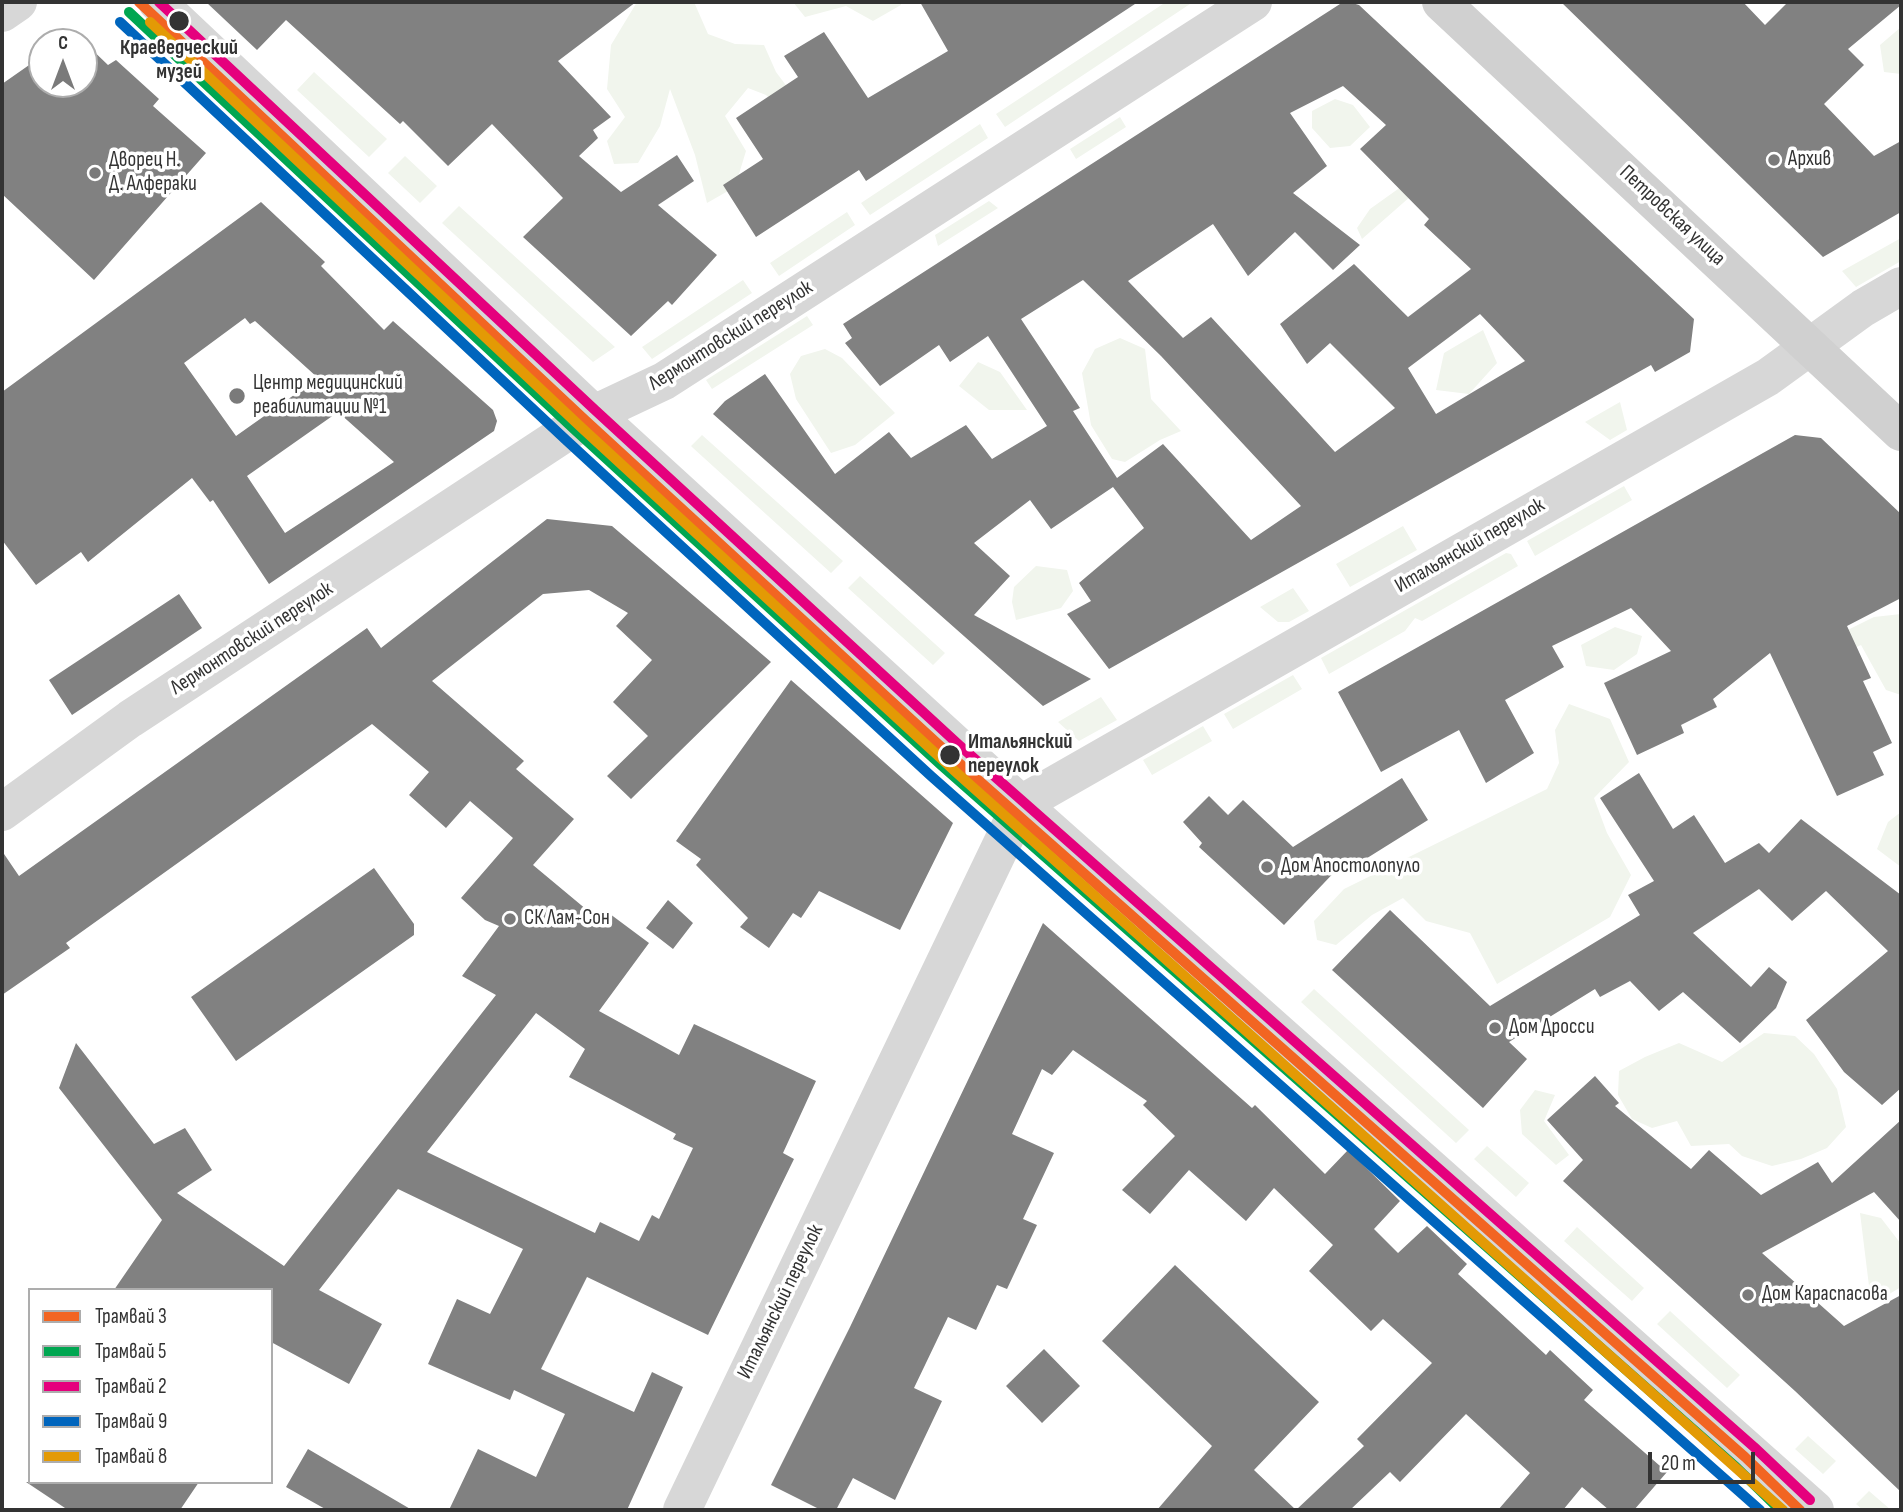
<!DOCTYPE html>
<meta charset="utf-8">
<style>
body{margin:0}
#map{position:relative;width:1903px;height:1512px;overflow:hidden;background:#fff;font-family:"Sofia Sans Condensed",sans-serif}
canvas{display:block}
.frame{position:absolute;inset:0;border:4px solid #333;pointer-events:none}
.legend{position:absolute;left:28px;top:1288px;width:245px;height:196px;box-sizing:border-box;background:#fff;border:2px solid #adadad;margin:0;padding:9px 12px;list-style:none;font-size:21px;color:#333}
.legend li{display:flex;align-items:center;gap:14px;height:35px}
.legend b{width:35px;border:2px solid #adadad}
.north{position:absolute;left:28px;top:28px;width:70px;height:70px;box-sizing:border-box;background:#fff;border:2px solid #adadad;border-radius:50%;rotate:0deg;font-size:19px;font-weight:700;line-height:28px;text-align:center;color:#333}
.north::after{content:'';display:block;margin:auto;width:24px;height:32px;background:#7a7a7a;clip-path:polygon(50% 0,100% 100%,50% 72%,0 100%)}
.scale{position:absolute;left:1648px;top:1452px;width:107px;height:32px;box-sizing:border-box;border:4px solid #333;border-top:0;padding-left:9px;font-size:21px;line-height:24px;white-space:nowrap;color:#333;-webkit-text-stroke:5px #fff;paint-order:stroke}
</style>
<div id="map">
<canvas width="1903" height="1512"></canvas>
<div class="frame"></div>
<ul class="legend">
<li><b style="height:9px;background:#f26522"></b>Трамвай 3</li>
<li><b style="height:9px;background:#00a651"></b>Трамвай 5</li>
<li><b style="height:9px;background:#e5007d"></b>Трамвай 2</li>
<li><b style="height:9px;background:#0065bd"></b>Трамвай 9</li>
<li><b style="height:9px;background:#e39a05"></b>Трамвай 8</li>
</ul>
<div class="north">С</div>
<div class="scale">20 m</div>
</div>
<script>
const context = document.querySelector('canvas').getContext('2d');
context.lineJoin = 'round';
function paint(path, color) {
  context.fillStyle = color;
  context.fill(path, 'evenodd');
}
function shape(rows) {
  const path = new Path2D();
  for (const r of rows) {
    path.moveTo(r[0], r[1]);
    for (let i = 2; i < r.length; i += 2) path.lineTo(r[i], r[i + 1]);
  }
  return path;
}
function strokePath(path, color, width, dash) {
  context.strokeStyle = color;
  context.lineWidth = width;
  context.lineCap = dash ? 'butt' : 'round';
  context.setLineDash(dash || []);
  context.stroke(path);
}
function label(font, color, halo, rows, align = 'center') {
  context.font = font + ' "Sofia Sans Condensed",sans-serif';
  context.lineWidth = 7;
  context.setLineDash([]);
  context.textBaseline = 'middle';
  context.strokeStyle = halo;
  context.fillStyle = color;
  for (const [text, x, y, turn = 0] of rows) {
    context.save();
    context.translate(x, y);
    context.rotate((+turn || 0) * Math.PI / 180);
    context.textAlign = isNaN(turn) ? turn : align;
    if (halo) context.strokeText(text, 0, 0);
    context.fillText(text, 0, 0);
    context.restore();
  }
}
paint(shape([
 [637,2,694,2,708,34,735,44,764,45,776,72,794,96,785,114,766,95,748,88,725,116,746,151,735,187,707,203,695,155,670,89,660,126,638,163,614,164,607,141,625,117,607,89,611,45],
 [793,2,901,2,901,5,873,21,846,6,805,17],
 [1166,2,1193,2,1005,127,996,114],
 [1901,27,1901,74,1884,72,1880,45],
 [314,72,387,139,369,157,297,90],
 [1335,99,1353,105,1370,127,1350,146,1330,148,1312,128,1312,111],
 [1120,117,1126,127,1076,159,1070,149],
 [980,124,988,138,870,215,861,203],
 [1461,126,1411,196,1362,239,1357,228,1370,209,1398,189],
 [405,156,437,186,420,203,388,173],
 [989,201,998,208,938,246,935,235],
 [459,206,615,347,593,362,442,223],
 [847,212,855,225,779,276,770,263],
 [1901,238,1901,261,1856,287,1842,271],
 [743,280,752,293,652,359,642,347],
 [807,316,813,325,712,389,706,380],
 [1483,330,1497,363,1469,394,1436,390,1444,353],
 [1120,338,1145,349,1151,399,1181,431,1160,440,1125,462,1112,459,1091,425,1082,373,1095,349],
 [825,349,842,358,895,413,855,445,831,453,796,399,790,374,801,356],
 [978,362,1000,372,1027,410,989,410,959,386],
 [1620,402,1627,430,1610,440,1585,422],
 [702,435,843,561,831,573,693,448,691,446],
 [1624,486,1632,500,1535,556,1527,541],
 [1403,526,1417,550,1350,587,1336,564],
 [1506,553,1511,554,1518,566,1422,621,1415,618,1405,631,1329,674,1321,658],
 [1036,566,1067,570,1073,591,1061,608,1016,620,1012,602,1014,587],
 [860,576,945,653,933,665,848,588],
 [1293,588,1309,611,1289,622,1278,622,1260,607],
 [1901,614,1901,695,1886,690,1861,645,1800,672,1778,672,1793,657,1874,617],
 [1615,627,1642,636,1637,654,1614,670,1586,666,1581,645],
 [1293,675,1302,689,1233,729,1224,714],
 [1101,697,1117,720,1079,741,1058,722],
 [1569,704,1610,719,1629,762,1594,798,1607,833,1631,875,1610,917,1497,984,1470,933,1426,921,1403,898,1372,915,1336,945,1317,940,1314,921,1344,889,1547,789,1559,763,1555,730],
 [1203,726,1212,741,1152,775,1143,760],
 [1901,812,1901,867,1877,849,1888,822],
 [1314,989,1469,1130,1456,1143,1301,1002],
 [1764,1033,1795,1036,1814,1054,1837,1089,1846,1127,1827,1148,1801,1159,1772,1166,1742,1156,1729,1144,1691,1146,1677,1121,1652,1128,1632,1119,1618,1095,1619,1071,1645,1057,1679,1043,1722,1062],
 [1535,1090,1555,1095,1544,1121,1569,1155,1556,1165,1522,1134,1520,1110],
 [1487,1146,1529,1183,1516,1197,1474,1159],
 [1860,1213,1881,1218,1901,1244,1901,1287,1886,1296,1870,1294],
 [1577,1227,1644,1288,1632,1301,1564,1241],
 [1670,1311,1740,1375,1727,1388,1657,1324],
 [1808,1436,1836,1461,1823,1474,1795,1449],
 [1869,1491,1891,1510,1863,1510,1856,1504]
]), '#f1f5ed');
paint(shape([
 [206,2,636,2,558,61,611,117,593,130,598,138,579,156,621,192,677,155,694,181,658,205,717,255,672,305,668,301,631,336,523,237,563,198,492,124,448,166,403,121,400,124,286,20,257,50],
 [920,2,1138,2,866,181,859,170,756,237,723,185,763,159,736,118,798,77,784,56,824,32,868,98,948,51],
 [1349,2,1359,5,1694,319,1690,352,1655,372,1651,365,1109,669,1067,614,1091,601,1079,583,1144,528,1113,487,1051,529,1030,500,974,543,1010,576,974,615,1091,679,1043,706,713,414,725,401,765,374,835,474,889,432,911,458,966,425,992,459,1047,426,988,336,950,362,939,345,880,386,845,343,852,338,843,324,1340,4],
 [1343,86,1386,125,1360,149,1429,219,1424,225,1471,269,1408,317,1354,264,1280,324,1307,364,1330,343,1395,408,1335,452,1211,317,1183,338,1128,281,1213,224,1248,276,1295,232,1333,270,1360,245,1293,193,1327,166,1290,113],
 [1083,280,1161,356,1301,506,1251,540,1163,444,1117,478,1073,411,1080,408,1021,319],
 [1480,314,1525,361,1436,414,1408,368],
 [1561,2,1743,2,1765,25,1788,2,1901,2,1901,5,1848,49,1864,65,1824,104,1874,156,1901,141,1901,212,1823,257],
 [84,42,108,65,116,60,159,99,153,106,206,153,94,280,2,194,2,84,42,56,42,84,84,84],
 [261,202,325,262,321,266,384,330,393,321,493,410,497,421,494,431,269,584,213,500,210,502,192,478,88,562,81,552,36,585,2,540,2,392],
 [245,318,250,324,255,321,318,378,236,436,184,363],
 [338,412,394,462,285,533,247,476],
 [1795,435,1821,438,1901,514,1901,598,1847,626,1871,678,1863,681,1892,743,1873,752,1884,775,1837,796,1770,653,1713,699,1717,707,1681,725,1684,733,1637,755,1604,683,1671,651,1631,608,1552,646,1564,667,1505,700,1534,753,1486,783,1459,730,1381,772,1338,692],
 [547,519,612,526,771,662,631,799,607,776,648,736,613,702,652,660,616,626,628,613,589,590,543,594,432,681,524,761,516,769,574,819,533,865,599,920,606,911,649,943,599,1011,679,1055,694,1024,816,1081,783,1153,794,1159,708,1335,587,1277,541,1369,634,1412,652,1372,683,1387,627,1510,449,1510,478,1449,536,1477,565,1414,514,1390,510,1400,428,1364,457,1299,490,1314,523,1249,398,1189,319,1290,382,1324,349,1384,271,1342,271,1290,114,1290,162,1220,59,1088,76,1043,154,1144,185,1128,212,1170,177,1193,284,1266,496,995,462,976,499,926,485,920,461,898,513,838,470,801,446,828,409,795,429,772,372,724,66,943,70,948,2,995,2,851,19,876,367,628,381,648],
 [536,1013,585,1049,569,1077,676,1134,673,1139,693,1148,659,1219,652,1215,639,1241,600,1222,595,1233,427,1152],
 [179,594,202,628,72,715,49,680],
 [791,680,953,823,900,930,819,891,801,918,793,913,769,948,740,927,748,918,696,865,701,859,676,841],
 [1639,773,1673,829,1694,815,1725,863,1759,843,1769,853,1801,819,1901,895,1901,1088,1882,1105,1844,1072,1806,1020,1888,951,1826,891,1792,921,1759,889,1693,933,1751,987,1769,967,1787,982,1776,1008,1740,1043,1683,992,1659,1011,1630,981,1600,997,1595,989,1509,1042,1527,1059,1483,1108,1332,970,1390,910,1490,1006,1640,915,1628,895,1654,881,1600,798],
 [1402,778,1428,820,1356,865,1343,863,1284,925,1199,847,1202,843,1183,822,1209,796,1228,815,1243,800,1293,847],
 [374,868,414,924,414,935,236,1061,191,997],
 [668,900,693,923,673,949,646,928],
 [1043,923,1252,1108,1255,1105,1325,1174,1348,1150,1400,1201,1374,1229,1398,1253,1427,1226,1467,1264,1458,1274,1546,1355,1550,1350,1593,1390,1584,1400,1667,1472,1634,1510,1609,1510,1582,1487,1563,1510,1498,1510,1530,1473,1466,1414,1400,1482,1390,1472,1350,1510,1296,1510,1364,1446,1357,1439,1432,1363,1383,1319,1371,1331,1309,1271,1333,1245,1274,1188,1246,1221,1189,1170,1150,1214,1122,1190,1175,1136,1143,1105,1147,1101,1073,1050,1052,1075,1042,1069,1012,1134,1054,1153,1023,1219,1037,1225,1007,1289,997,1285,976,1330,948,1317,914,1388,942,1401,895,1500,853,1478,836,1510,821,1510,771,1485,850,1327],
 [1595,1076,1619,1103,1615,1106,1691,1169,1709,1150,1761,1195,1818,1162,1832,1183,1901,1120,1901,1222,1874,1192,1762,1253,1844,1326,1901,1295,1901,1492,1795,1391,1563,1181,1583,1160,1547,1120],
 [1175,1265,1319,1402,1254,1470,1296,1510,1157,1510,1212,1446,1102,1341],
 [1044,1349,1080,1386,1042,1423,1006,1386],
 [308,1449,412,1510,327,1510,286,1487],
 [26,1482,199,1482,180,1510,68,1510]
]), '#818181');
strokePath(shape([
 [157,2,594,414,1021,804,1815,1510],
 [2,13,18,2],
 [2,812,130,719,594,414,664,381,1253,2],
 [682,1510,1021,804,1768,377,1863,308,1901,286]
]), '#d7d7d7', 38);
strokePath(shape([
 [1441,2,1901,432]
]), '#d0d0d0', 38);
strokePath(shape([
 [139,2,585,420,950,755,1745,1457,1800,1510]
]), '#f26522', 10);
strokePath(shape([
 [129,12,575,430,941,765,1736,1467,1780,1510]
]), '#00a651', 10);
strokePath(shape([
 [159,2,595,410,959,745,1754,1447,1810,1500]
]), '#e5007d', 10);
strokePath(shape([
 [120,22,566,440,931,776,1760,1510]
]), '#0065bd', 10);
strokePath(shape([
 [150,22,583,429,958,774,1783,1510]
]), '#e39a05', 10);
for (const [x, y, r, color] of [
 [179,21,11,"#333"],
 [1774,160,7,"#7a7a7a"],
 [95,173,7,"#7a7a7a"],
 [237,396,9,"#7a7a7a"],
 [950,755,11,"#333"],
 [1267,867,7,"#7a7a7a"],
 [510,919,7,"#7a7a7a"],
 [1495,1028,7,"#7a7a7a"],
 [1748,1295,7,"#7a7a7a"]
]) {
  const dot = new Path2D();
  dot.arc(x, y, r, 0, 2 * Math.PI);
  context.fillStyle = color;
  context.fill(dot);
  strokePath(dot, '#fff', 2.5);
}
label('bold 21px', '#333', '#fff', [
 ["Краеведческий",179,49],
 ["музей",179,73],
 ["Итальянский",968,743,"left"],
 ["переулок",968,767,"left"]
]);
label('21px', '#333', '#fff', [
 ["Архив",1788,160],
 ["Дворец Н.",109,161],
 ["Д. Алфераки",109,185],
 ["Центр медицинский",253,384],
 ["реабилитации №1",253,408],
 ["Дом Апостолопуло",1281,867],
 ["СК Лам-Сон",524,919],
 ["Дом Дросси",1509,1028],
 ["Дом Караспасова",1762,1295]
], 'left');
label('21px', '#333', '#fff', [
 ["Петровская улица",1672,216,43],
 ["Лермонтовский переулок",731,336,-32],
 ["Итальянский переулок",1470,546,-30],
 ["Лермонтовский переулок",252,639,-33],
 ["Итальянский переулок",781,1302,-64]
]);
</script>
